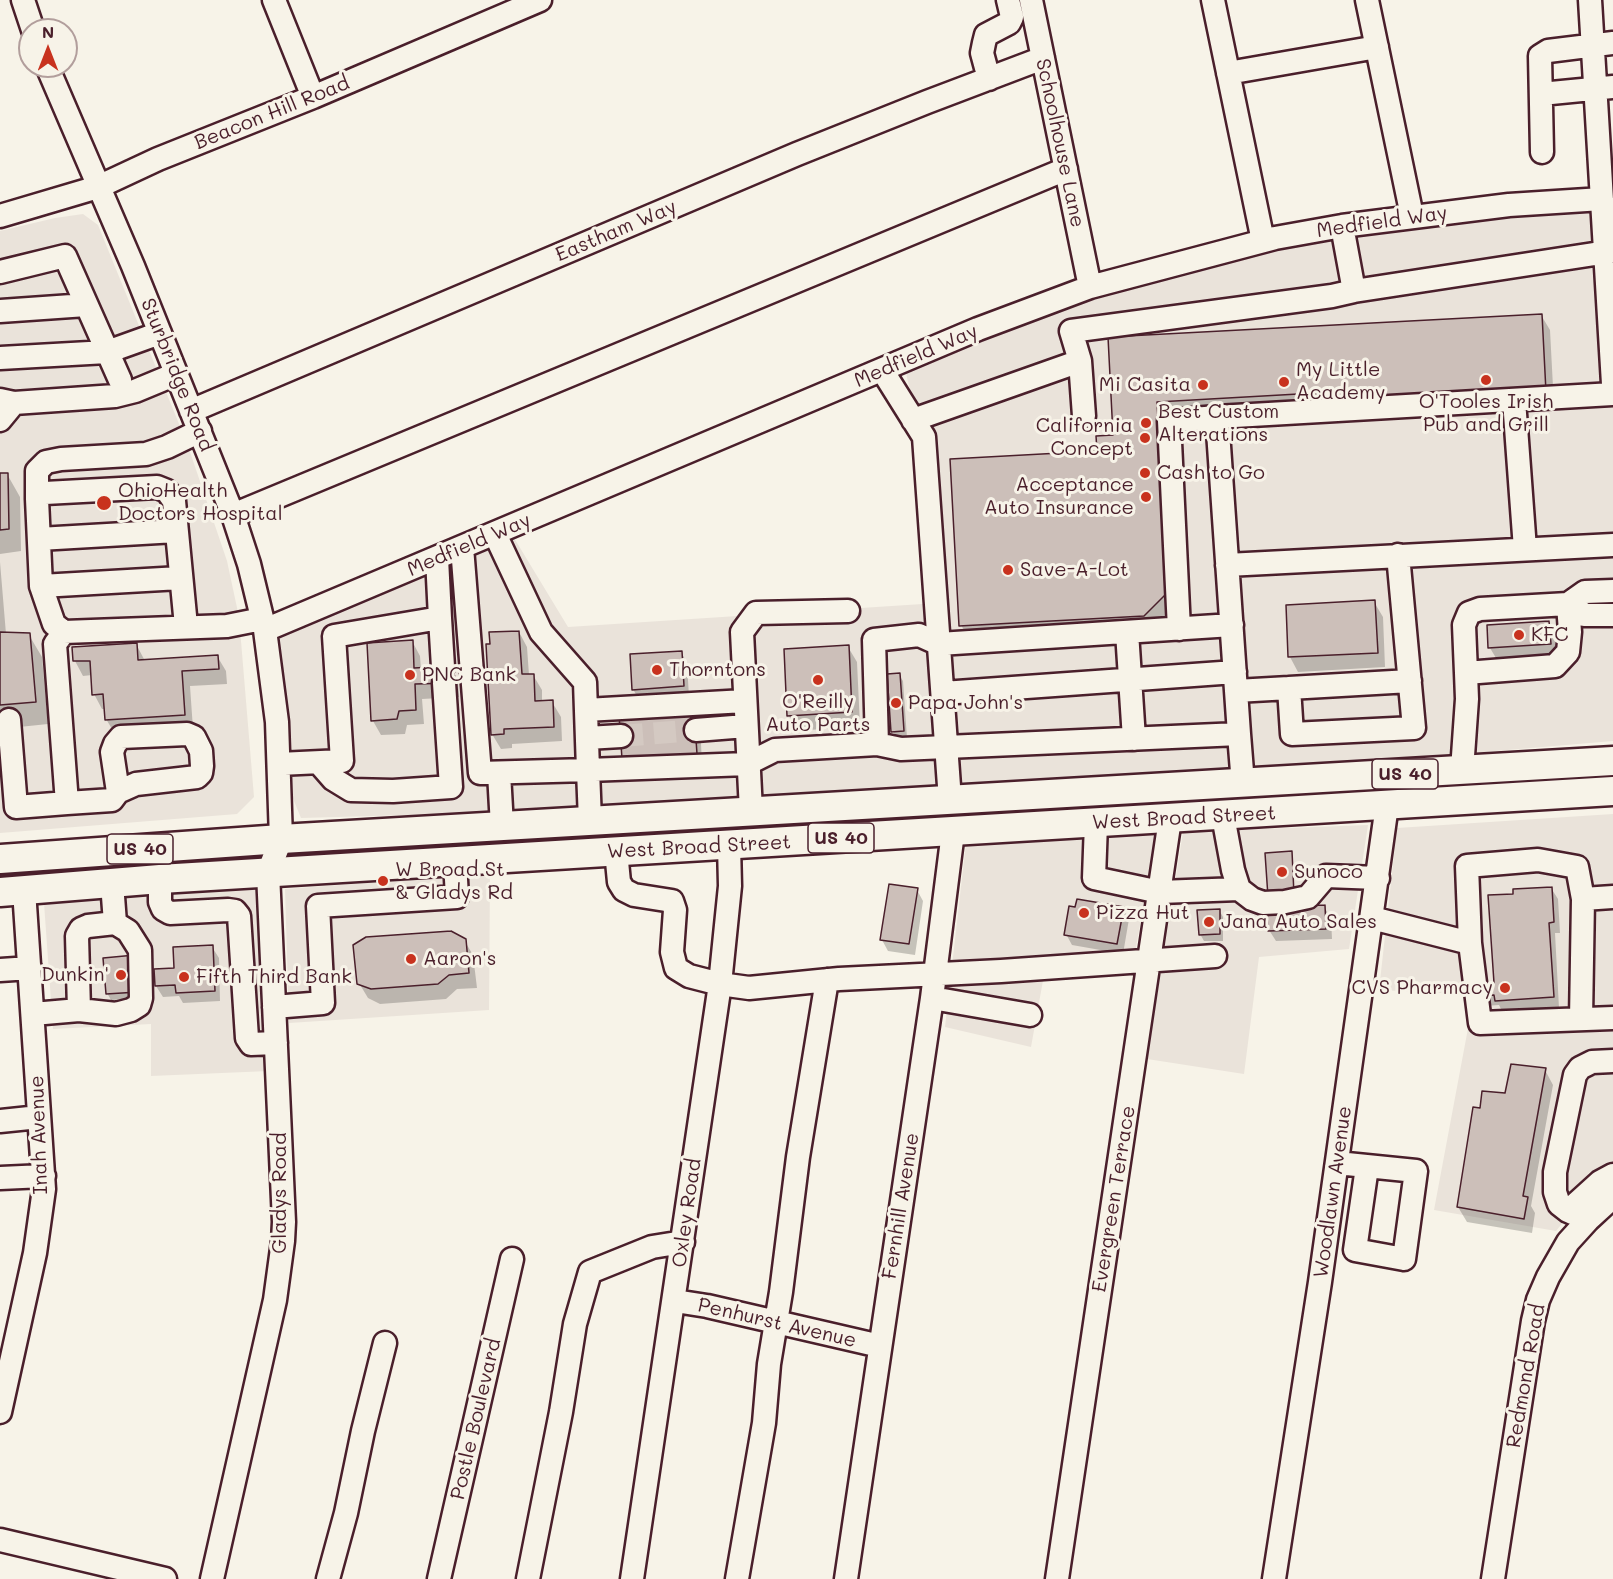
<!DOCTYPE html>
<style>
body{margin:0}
#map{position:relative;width:1613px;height:1579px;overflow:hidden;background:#f7f3e8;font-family:Mali,sans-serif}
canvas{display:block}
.north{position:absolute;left:18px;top:18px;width:60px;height:60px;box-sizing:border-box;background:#f7f3e8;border:2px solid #b29e9c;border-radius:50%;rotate:0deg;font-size:16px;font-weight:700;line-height:24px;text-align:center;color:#4a1f2b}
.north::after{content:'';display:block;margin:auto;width:21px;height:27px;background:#c8321e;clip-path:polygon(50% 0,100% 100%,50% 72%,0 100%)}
</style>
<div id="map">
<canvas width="1613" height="1579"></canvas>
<div class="north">N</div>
</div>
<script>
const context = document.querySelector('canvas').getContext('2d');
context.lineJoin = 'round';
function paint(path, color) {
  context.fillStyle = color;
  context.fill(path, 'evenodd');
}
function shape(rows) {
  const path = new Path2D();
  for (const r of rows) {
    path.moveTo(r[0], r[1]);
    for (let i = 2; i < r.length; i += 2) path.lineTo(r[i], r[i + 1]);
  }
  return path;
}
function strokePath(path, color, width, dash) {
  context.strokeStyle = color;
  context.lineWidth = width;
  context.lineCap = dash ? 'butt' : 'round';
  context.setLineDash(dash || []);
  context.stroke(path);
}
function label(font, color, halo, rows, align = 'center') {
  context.font = font + ' Mali,sans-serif';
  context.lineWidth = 6;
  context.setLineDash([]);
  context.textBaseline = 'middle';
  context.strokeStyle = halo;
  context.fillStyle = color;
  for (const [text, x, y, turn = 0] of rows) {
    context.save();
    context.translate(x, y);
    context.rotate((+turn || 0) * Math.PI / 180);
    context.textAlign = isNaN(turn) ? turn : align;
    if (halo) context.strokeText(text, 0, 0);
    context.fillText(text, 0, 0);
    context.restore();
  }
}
paint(shape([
 [1602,199,1613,258,1613,741,1390,760,516,812,301,818,279,764,265,630,508,528,568,627,938,603,933,485,903,361,978,329,1275,238],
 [83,214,98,225,188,446,227,561,239,617,254,797,237,814,0,833,0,231,55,218],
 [1613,814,1613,1179,1584,1196,1556,1231,1434,1210,1469,1023,1462,994,1379,990,1397,828],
 [1368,825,1349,949,1259,957,1244,1074,1147,1059,1183,832],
 [1156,835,1131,975,1044,975,1031,1047,945,1027,966,843],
 [490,874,489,1010,289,1023,285,889],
 [258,886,269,1071,151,1076,151,1024,53,1029,44,903]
]), '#eae3da');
paint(shape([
 [1541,315,1550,330,1554,406,1165,417,1175,607,1153,630,970,640,961,625,1098,452,1115,437,1110,339],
 [7,474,20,497,21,551,0,554,0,475],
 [0,562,6,634,29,635,42,657,48,724,0,729],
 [1374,602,1383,617,1385,667,1298,672,1290,657],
 [1548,623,1555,634,1556,655,1496,658,1490,648],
 [519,632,527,647,529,675,533,675,542,690,542,702,552,702,561,717,562,741,512,744,512,748,501,749,492,734],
 [412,641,420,656,421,670,449,668,458,683,459,697,422,699,424,724,407,725,405,734,381,735,373,721],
 [136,644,145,661,217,656,226,671,227,684,190,686,193,729,115,734,106,719,105,709,102,709,94,694,92,675,83,676,75,661,74,648],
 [848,647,857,662,860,726,797,731,789,716],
 [681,652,687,663,689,697,639,700,633,689],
 [899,675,903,681,907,738,897,738,893,731],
 [693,712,700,722,702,765,630,770],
 [1291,853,1295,898,1271,899],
 [1551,888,1558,899,1560,933,1555,933,1559,1008,1502,1011,1499,1005,1485,1006,1479,995,1495,984],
 [917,890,923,901,915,955,888,951,882,940],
 [1324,907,1331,918,1332,939,1276,941,1269,930],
 [1123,908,1129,919,1123,954,1072,945,1066,934],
 [1219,910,1223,917,1223,941,1204,941,1200,934],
 [464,940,473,955,477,988,457,989,446,999,380,1004,368,998,359,983],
 [212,947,219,958,220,1001,183,1003,179,996,163,997,156,986,176,969],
 [105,959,141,998,111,1000,107,993],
 [1545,1070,1553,1085,1531,1206,1535,1213,1532,1233,1467,1222,1458,1207,1506,1095]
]), '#0003');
const building = shape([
 [1542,314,1546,392,1317,404,1316,393,1157,402,1168,592,1144,616,959,626,950,459,1097,451,1096,436,1113,435,1108,337,1542,314],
 [0,473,8,473,9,529,0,530,0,473],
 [1375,600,1378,653,1288,657,1286,605,1375,600],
 [1549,621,1551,644,1488,648,1487,625,1549,621],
 [519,631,522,674,534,674,535,701,553,700,554,727,504,729,504,734,491,735,486,644,490,644,489,632,519,631],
 [0,632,30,633,36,702,0,705,0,632],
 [413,640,414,668,450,666,451,683,415,684,416,710,399,711,397,719,371,721,367,643,413,640],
 [137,643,138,660,218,655,219,669,182,671,185,715,105,720,103,694,92,695,90,661,73,661,72,647,137,643],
 [849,645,852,712,787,716,784,649,849,645],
 [682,651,684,686,632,690,630,654,682,651],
 [900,673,904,731,891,732,887,674,900,673],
 [694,710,697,754,622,759,619,715,694,710],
 [1292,851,1294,895,1268,897,1265,853,1292,851],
 [889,884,918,888,909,944,880,940,889,884],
 [1552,887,1554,922,1549,923,1554,997,1495,1001,1494,995,1478,996,1477,984,1494,983,1488,895,1513,894,1513,889,1552,887],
 [1077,899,1124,907,1117,944,1064,935,1069,906,1075,907,1077,899],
 [1325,905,1326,929,1268,931,1267,907,1325,905],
 [1220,909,1220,934,1199,935,1197,910,1220,909],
 [451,931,466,939,469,973,449,975,438,984,371,989,357,984,353,945,366,937,451,931],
 [213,945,215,991,176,993,175,985,155,986,154,969,174,968,173,947,213,945],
 [135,955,138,992,106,994,103,958,135,955],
 [1511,1064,1546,1068,1523,1196,1528,1197,1524,1219,1457,1207,1473,1107,1480,1108,1482,1091,1505,1093,1511,1064]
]);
paint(building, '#ccbfb9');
strokePath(building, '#4a1f2b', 1.5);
strokePath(shape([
 [621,736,696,730]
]), '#d4c9c2', 22, [22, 11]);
const minor = shape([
 [23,0,33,30],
 [274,0,313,97],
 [1031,0,1090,287],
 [1213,0,1263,241],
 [1367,0,1412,216],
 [1590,0,1613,384],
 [47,66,133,266,233,515,249,564,265,630,277,722,281,839,268,873,284,1222,283,1241,275,1300,212,1579],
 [1228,73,1377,47],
 [989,79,982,53,984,43,986,35,1009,23,1012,17,1008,0],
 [1541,94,1613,87],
 [1542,152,1540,56,1548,51,1613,43],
 [0,216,98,187,158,159,313,97,540,0],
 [1342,226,1354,291],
 [0,272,65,256,120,380],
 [0,311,86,305],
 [0,358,107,352,160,333],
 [1080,361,1084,416],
 [882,370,924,437,950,800],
 [0,400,14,403,115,396,135,391,176,374],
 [1514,400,1525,549],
 [191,411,797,154,927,102,1043,58],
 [0,420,14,403],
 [913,420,1080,361,1071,331,1332,296,1354,291,1613,251],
 [37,499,37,471,46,462,61,459,146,454,167,447,200,431],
 [233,515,1066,169],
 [495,534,541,632,585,682,588,770,747,764,775,750,877,744,901,749,1239,734,1217,417,1613,394],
 [39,539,176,531],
 [462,547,480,773,588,770,590,821],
 [1227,565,1613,545],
 [41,586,180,578],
 [1613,591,1585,592,1568,604,1584,615,1613,615],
 [440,618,443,667],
 [186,626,174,501,167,491,157,487,45,493,37,499,41,586,54,624,64,632,227,626,262,619],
 [1179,629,1169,421,1217,417],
 [265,630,978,329,1090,287,1275,238,1342,226,1509,205,1602,199],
 [64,632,55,644,67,803,112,800,118,792,136,784,197,777,201,773,202,766,201,751,194,737,187,734,121,737,115,744,112,752,118,792],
 [1127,632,1134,739],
 [1289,688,1410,681],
 [1236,691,1289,688,1292,734,1414,728,1398,555],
 [943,693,1235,672],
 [586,710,745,701],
 [9,720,16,807,67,803],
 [696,730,746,726],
 [1239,734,1243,784],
 [587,738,621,736],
 [877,744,874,640,919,635,939,644,1232,625],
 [319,763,333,779,351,790,393,791,451,787,444,683],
 [279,764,342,761,334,636,440,618,437,558],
 [1462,770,1467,699,1466,673,1464,625,1469,613,1480,609,1568,604,1570,632,1568,652,1555,666,1466,673],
 [499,773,502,826],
 [751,811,742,632,756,613,848,611],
 [1223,816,1233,870,1239,889,1252,899,1263,903,1285,902,1308,897,1326,876,1378,878],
 [1096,823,1094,878,1160,892,1239,889],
 [616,851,619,882,624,890,634,895,672,901,675,910,672,952,676,968,689,976,720,984,749,988,839,979,1001,971,1215,956],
 [160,879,160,902,163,909,170,913,228,910,235,911,239,916,247,1038,251,1044,276,1043],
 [1372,918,1470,943,1467,866,1538,860,1577,867,1583,899,1613,897],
 [1470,943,1480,1023,1613,1018],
 [0,970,30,968],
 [932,998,1030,1015],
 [274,1007,323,1003,318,906,457,897,455,862],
 [79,1010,116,1014,131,1010,139,1005,141,998,140,950,128,931,115,923],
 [33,1014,79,1010,77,936,81,929,88,926,115,923,112,883],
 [1581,1019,1583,899],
 [0,1121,39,1117],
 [1337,1163,1416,1171,1404,1259,1355,1250,1367,1167],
 [0,1178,44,1176],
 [1568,1211,1600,1182,1613,1175],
 [1588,1220,1568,1211,1559,1204,1555,1192,1555,1172,1575,1075,1580,1068,1592,1062,1613,1061],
 [675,1301,707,1306,880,1346],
 [0,1412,35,1253,44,1189,24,890],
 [0,1540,165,1579],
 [328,1579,346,1513,363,1431,385,1343],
 [439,1579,512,1259],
 [528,1579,561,1412,575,1324,590,1272,652,1247,683,1242],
 [632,1579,720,984,730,886,729,845],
 [737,1579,764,1423,769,1364,781,1292,798,1157,827,980],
 [846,1579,932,998,953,832],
 [1057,1579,1170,819],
 [1274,1579,1320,1282,1387,805],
 [1493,1579,1533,1321,1538,1300,1548,1277,1568,1242,1588,1220,1613,1197]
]);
const major = shape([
 [0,859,281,839,1613,761],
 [0,892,160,879,1613,791]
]);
strokePath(minor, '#4a1f2b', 27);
strokePath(major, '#4a1f2b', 33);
strokePath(minor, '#f7f3e8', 22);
strokePath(major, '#f7f3e8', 28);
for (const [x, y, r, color] of [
 [1486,380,6,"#c8321e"],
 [1284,382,6,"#c8321e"],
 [1203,385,6,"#c8321e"],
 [1146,423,6,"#c8321e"],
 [1145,438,6,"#c8321e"],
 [1145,473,6,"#c8321e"],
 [1146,497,6,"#c8321e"],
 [104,503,8,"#c8321e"],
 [1008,570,6,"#c8321e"],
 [1519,635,6,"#c8321e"],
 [657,670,6,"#c8321e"],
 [410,675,6,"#c8321e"],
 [818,680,6,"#c8321e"],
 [896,703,6,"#c8321e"],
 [1282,872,6,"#c8321e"],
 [383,881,6,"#c8321e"],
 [1084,913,6,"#c8321e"],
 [1209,922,6,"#c8321e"],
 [411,959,6,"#c8321e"],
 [121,975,6,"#c8321e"],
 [184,977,6,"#c8321e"],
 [1505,988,6,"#c8321e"]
]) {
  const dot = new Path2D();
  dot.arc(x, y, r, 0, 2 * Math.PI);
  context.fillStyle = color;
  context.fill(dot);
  strokePath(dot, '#f7f3e8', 2);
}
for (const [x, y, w] of [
 [1405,774,66],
 [841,838,66],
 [140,849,66]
]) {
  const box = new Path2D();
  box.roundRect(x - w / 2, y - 15, w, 30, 4.5);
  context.fillStyle = '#f7f3e8';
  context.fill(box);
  strokePath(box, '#4a1f2b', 1.5);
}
label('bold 18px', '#4a1f2b', null, [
 ["US 40",1405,774],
 ["US 40",841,838],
 ["US 40",140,849]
]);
label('20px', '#4a1f2b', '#f7f3e8', [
 ["Beacon Hill Road",272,113,-22],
 ["Schoolhouse Lane",1060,143,78],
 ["Medfield Way",1382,222,-8],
 ["Eastham Way",616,231,-23],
 ["Medfield Way",916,356,-23],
 ["Sturbridge Road",177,375,68],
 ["Medfield Way",469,545,-23],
 ["West Broad Street",1184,818,-3],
 ["West Broad Street",699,847,-3],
 ["Inah Avenue",39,1135,-92],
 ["Woodlawn Avenue",1333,1192,-82],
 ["Gladys Road",280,1193,-90],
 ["Evergreen Terrace",1114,1199,-81],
 ["Fernhill Avenue",901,1206,-81],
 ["Oxley Road",687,1213,-82],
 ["Penhurst Avenue",777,1323,13],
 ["Redmond Road",1526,1376,-80],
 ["Postle Boulevard",476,1419,-77]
]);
label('20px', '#4a1f2b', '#f7f3e8', [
 ["My Little",1296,370],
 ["Academy",1296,393],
 ["Mi Casita",1191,385,"right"],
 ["O'Tooles Irish",1486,402,"center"],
 ["Pub and Grill",1486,425,"center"],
 ["Best Custom",1158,412],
 ["Alterations",1158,435],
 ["California",1133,426,"right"],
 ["Concept",1133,449,"right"],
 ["Cash to Go",1157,473],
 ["Acceptance",1134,485,"right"],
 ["Auto Insurance",1134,508,"right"],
 ["OhioHealth",118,491],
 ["Doctors Hospital",118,514],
 ["Save-A-Lot",1020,570],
 ["KFC",1531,635],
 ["Thorntons",669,670],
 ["PNC Bank",422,675],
 ["O'Reilly",818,702,"center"],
 ["Auto Parts",818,725,"center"],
 ["Papa John's",908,703],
 ["W Broad St",395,870],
 ["& Gladys Rd",395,893],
 ["Sunoco",1294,872],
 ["Pizza Hut",1096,913],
 ["Jana Auto Sales",1221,922],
 ["Aaron's",423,959],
 ["Dunkin'",109,975,"right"],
 ["Fifth Third Bank",196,977],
 ["CVS Pharmacy",1493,988,"right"]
], 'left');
</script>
